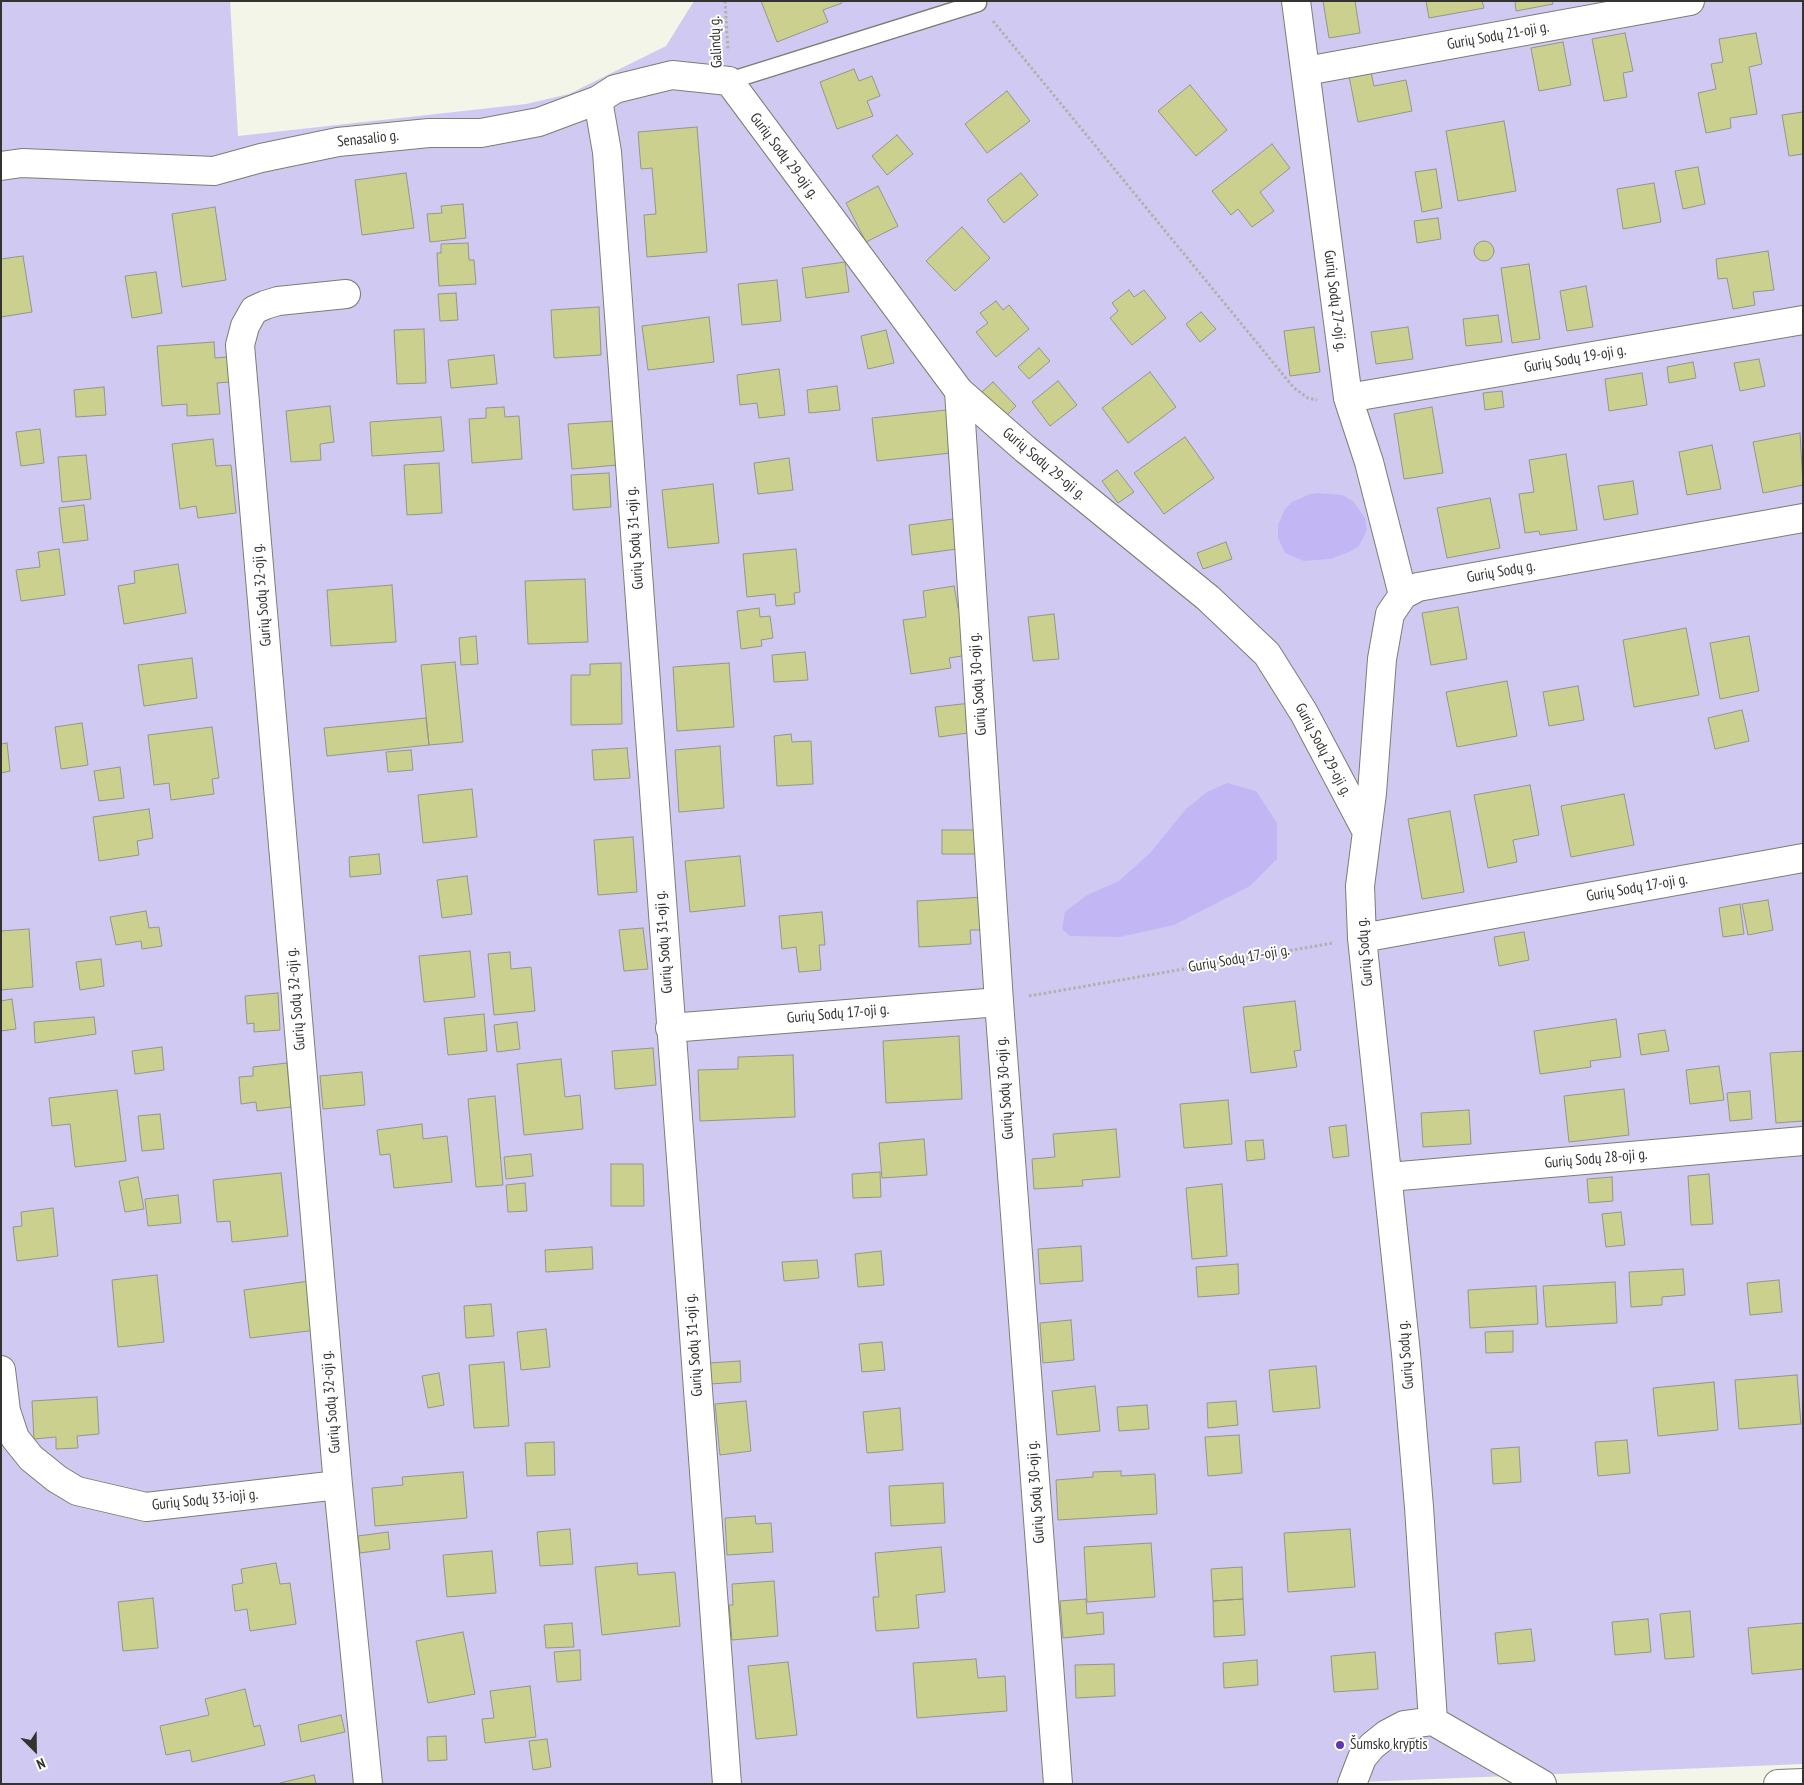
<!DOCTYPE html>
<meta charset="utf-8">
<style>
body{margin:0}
#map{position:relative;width:1804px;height:1785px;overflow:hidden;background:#f3f5e9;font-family:"PT Sans Narrow",sans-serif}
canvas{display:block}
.frame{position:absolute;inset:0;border:2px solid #33332f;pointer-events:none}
.north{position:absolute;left:10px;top:1725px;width:50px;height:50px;-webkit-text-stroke:4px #fff;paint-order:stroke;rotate:157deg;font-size:14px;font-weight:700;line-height:20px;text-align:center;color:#33332f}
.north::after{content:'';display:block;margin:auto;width:18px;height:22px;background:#33332f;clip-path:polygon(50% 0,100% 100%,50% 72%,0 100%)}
</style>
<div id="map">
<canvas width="1804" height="1785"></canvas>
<div class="frame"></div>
<div class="north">N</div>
</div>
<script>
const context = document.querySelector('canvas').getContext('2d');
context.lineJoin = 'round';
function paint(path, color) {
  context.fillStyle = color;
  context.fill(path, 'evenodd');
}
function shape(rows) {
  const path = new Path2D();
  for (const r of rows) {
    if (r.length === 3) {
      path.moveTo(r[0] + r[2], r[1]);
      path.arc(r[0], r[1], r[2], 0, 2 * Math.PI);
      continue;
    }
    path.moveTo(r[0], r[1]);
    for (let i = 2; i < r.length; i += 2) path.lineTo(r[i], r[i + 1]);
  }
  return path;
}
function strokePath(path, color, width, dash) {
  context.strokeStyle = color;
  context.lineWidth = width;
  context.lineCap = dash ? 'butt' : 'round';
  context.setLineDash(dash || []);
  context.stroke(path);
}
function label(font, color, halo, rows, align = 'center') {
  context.font = font + ' "PT Sans Narrow",sans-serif';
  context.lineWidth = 4;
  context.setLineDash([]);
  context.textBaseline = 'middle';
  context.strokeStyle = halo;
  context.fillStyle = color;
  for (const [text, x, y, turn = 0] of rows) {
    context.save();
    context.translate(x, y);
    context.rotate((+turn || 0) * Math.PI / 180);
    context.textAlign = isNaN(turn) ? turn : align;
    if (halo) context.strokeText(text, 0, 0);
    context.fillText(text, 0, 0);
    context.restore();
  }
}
paint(shape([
 [1,1,230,1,238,136,526,104,569,94,666,46,694,1,1803,1,1803,1764,1312,1784,1,1784]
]), '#d0caf2');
paint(shape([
 [1318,493,1342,495,1353,501,1365,518,1367,530,1359,546,1351,551,1331,559,1304,561,1285,553,1278,538,1278,525,1285,509,1292,502,1310,494],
 [1227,783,1256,791,1277,823,1277,859,1250,886,1174,925,1120,937,1070,936,1062,929,1065,912,1087,895,1119,881,1150,853,1186,809,1207,792]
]), '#c2b7f4');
const building = shape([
 [761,1,841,1,842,3,823,10,828,22,777,42,761,1],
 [1323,1,1355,1,1360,33,1329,38,1323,1],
 [1426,1,1482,1,1484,8,1429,18,1426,1],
 [1515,1,1552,1,1553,4,1516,11,1515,1],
 [1625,33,1633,71,1623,73,1627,97,1604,101,1592,39,1625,33],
 [1756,33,1762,64,1749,67,1757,114,1730,118,1731,128,1706,133,1698,93,1716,89,1711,64,1723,62,1719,39,1756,33],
 [1563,42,1571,85,1539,91,1531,48,1563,42],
 [854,69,859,81,872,76,880,96,867,101,873,116,837,129,820,82,854,69],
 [1371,72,1374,86,1406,80,1412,111,1358,122,1349,76,1371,72],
 [1190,85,1227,130,1196,156,1158,111,1190,85],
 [1007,91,1030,121,987,153,965,124,1007,91],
 [1803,112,1803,154,1789,156,1782,115,1803,112],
 [1504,121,1516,191,1458,201,1446,131,1504,121],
 [697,127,707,252,647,257,644,215,656,214,652,168,641,169,638,132,697,127],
 [897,135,913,154,887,175,872,156,897,135],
 [1272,144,1290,168,1260,192,1274,211,1252,227,1238,209,1231,215,1212,191,1272,144],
 [1698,167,1705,204,1683,209,1675,171,1698,167],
 [1436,169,1442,208,1422,212,1415,172,1436,169],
 [406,173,414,228,362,235,355,180,406,173],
 [1021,173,1038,195,1004,223,987,200,1021,173],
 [1654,183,1661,222,1623,229,1617,189,1654,183],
 [878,186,898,226,866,242,846,203,878,186],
 [463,204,466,238,430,242,427,214,442,213,441,206,463,204],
 [215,207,226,280,182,287,172,214,215,207],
 [1438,218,1441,239,1417,243,1414,221,1438,218],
 [962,227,990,258,955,291,926,261,962,227],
 [1484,251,10],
 [468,243,469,260,474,260,476,284,439,286,437,253,441,253,441,244,468,243],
 [1768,251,1774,290,1753,292,1755,305,1733,309,1727,278,1718,279,1716,259,1768,251],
 [23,256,32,312,1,317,1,259,23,256],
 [845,262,849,292,806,298,802,268,845,262],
 [1529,264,1540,339,1512,343,1501,268,1529,264],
 [156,272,162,313,132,318,125,276,156,272],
 [777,280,781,321,742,325,738,284,777,280],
 [1586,286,1593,327,1567,331,1560,291,1586,286],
 [1129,290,1134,297,1144,290,1166,318,1132,345,1110,318,1118,311,1112,303,1129,290],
 [456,293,458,320,440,321,438,294,456,293],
 [996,301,1003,310,1009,305,1029,329,996,357,976,332,988,323,980,313,996,301],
 [599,307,601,355,554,358,551,310,599,307],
 [1201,312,1216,329,1200,342,1186,324,1201,312],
 [1498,315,1502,342,1466,346,1463,319,1498,315],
 [709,317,714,362,648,370,642,326,709,317],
 [1314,327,1320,372,1290,376,1284,331,1314,327],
 [1408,327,1413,359,1376,364,1371,332,1408,327],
 [424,329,426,383,397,384,394,330,424,329],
 [886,330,894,363,868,369,861,336,886,330],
 [214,342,215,358,227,357,229,382,217,383,220,414,187,416,187,404,162,406,157,346,214,342],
 [1039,348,1050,361,1029,379,1018,367,1039,348],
 [494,355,497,384,451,388,448,360,494,355],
 [1759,359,1765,386,1740,391,1734,363,1759,359],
 [1693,362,1696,378,1669,383,1667,367,1693,362],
 [779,369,785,415,759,418,757,403,740,405,737,375,779,369],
 [1150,372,1176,407,1128,443,1102,408,1150,372],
 [1642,373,1647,405,1609,411,1605,379,1642,373],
 [1058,381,1077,405,1050,426,1032,402,1058,381],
 [993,382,1016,406,1005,417,982,392,993,382],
 [837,386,840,410,809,413,807,390,837,386],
 [104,387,106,415,76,417,74,390,104,387],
 [1502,391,1504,407,1485,410,1483,393,1502,391],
 [330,406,334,442,320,444,321,460,291,462,286,411,330,406],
 [504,407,505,417,519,416,522,459,472,463,469,419,486,418,486,408,504,407],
 [1432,407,1443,473,1404,479,1394,414,1432,407],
 [946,410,951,453,877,461,872,418,946,410],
 [441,417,444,451,372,456,370,422,441,417],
 [613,421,617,465,572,469,568,424,613,421],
 [40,429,44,463,21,466,16,432,40,429],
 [1800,433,1803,485,1763,493,1753,442,1800,433],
 [1185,437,1214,478,1164,514,1134,473,1185,437],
 [213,439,216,466,231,465,236,513,198,518,196,506,180,509,172,444,213,439],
 [1712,445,1721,489,1687,495,1679,452,1712,445],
 [1566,454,1577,530,1540,535,1539,531,1525,533,1519,494,1534,492,1529,460,1566,454],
 [86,455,91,499,62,502,58,457,86,455],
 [789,458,793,490,758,494,754,463,789,458],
 [439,463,442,513,407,515,404,465,439,463],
 [1117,470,1134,492,1118,503,1102,481,1117,470],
 [609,473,611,507,573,510,571,475,609,473],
 [1633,481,1638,514,1604,520,1598,486,1633,481],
 [713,484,719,543,668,548,662,490,713,484],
 [1490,498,1500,548,1447,558,1437,508,1490,498],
 [84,505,88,540,63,543,59,508,84,505],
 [953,519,957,549,912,555,909,525,953,519],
 [1226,542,1232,559,1203,569,1197,553,1226,542],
 [59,549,65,595,21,601,16,570,40,567,38,552,59,549],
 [796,549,800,592,794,593,795,604,776,606,775,594,747,597,743,554,796,549],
 [178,564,186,613,124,624,118,586,135,583,134,571,178,564],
 [585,579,588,642,528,644,525,581,585,579],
 [392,585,396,642,331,646,327,590,392,585],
 [954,586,958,608,962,608,968,655,949,658,951,668,911,674,903,620,926,617,923,591,954,586],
 [1458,607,1467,659,1431,665,1422,613,1458,607],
 [759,608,760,617,770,616,773,638,761,640,762,646,741,649,737,611,759,608],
 [1054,614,1059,659,1033,661,1028,617,1054,614],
 [1686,628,1699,695,1634,707,1623,640,1686,628],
 [476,636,478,664,461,665,459,638,476,636],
 [1749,636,1759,691,1720,699,1710,643,1749,636],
 [805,652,808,680,774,682,772,655,805,652],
 [192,658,197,698,144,706,138,665,192,658],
 [455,662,463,742,429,745,421,665,455,662],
 [621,663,622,724,571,725,571,675,590,675,590,664,621,663],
 [729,663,734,727,677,731,673,667,729,663],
 [1507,681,1517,736,1457,747,1446,692,1507,681],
 [1578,686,1584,720,1549,726,1543,692,1578,686],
 [971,703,975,732,939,737,935,707,971,703],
 [1742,710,1749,741,1715,749,1708,718,1742,710],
 [426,718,429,745,327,756,324,728,426,718],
 [82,723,88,765,61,769,55,727,82,723],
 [212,727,219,778,212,779,214,794,171,800,169,783,154,785,148,735,212,727],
 [791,734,792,742,811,741,813,784,777,786,774,736,791,734],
 [7,743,10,771,1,773,1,744,7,743],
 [720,746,724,808,679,812,675,750,720,746],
 [627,748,630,778,594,780,592,750,627,748],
 [411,750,413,770,388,772,386,752,411,750],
 [120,767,124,798,99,801,94,771,120,767],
 [1530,785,1539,835,1513,840,1517,862,1488,868,1474,795,1530,785],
 [472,789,477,837,423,843,418,795,472,789],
 [1624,794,1634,845,1571,857,1561,806,1624,794],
 [149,809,153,838,137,841,139,855,99,861,93,817,149,809],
 [1450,811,1464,892,1422,899,1408,819,1450,811],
 [942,830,982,830,982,854,942,854,942,830],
 [633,837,637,892,598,895,594,840,633,837],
 [379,854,381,874,350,877,349,857,379,854],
 [740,856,745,906,690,912,685,861,740,856],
 [467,876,472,914,442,918,437,880,467,876],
 [985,897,987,930,970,930,971,944,919,947,917,901,985,897],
 [1768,900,1773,930,1748,935,1742,904,1768,900],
 [1740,904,1744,934,1723,937,1719,908,1740,904],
 [146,911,149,928,159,927,162,946,142,949,141,941,116,945,110,917,146,911],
 [822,912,825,945,819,945,821,970,799,972,796,947,782,949,779,916,822,912],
 [643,928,648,969,624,971,619,930,643,928],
 [29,929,33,987,1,990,1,931,29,929],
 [1524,932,1529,960,1499,966,1494,937,1524,932],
 [470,951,475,997,424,1002,419,956,470,951],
 [510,952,511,969,531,967,535,1011,494,1015,488,954,510,952],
 [101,959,104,986,80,990,76,962,101,959],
 [278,993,280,1030,254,1032,254,1023,247,1024,245,996,278,993],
 [12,999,16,1029,1,1031,1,1001,12,999],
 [1295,1001,1301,1050,1294,1051,1297,1067,1251,1073,1243,1007,1295,1001],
 [484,1014,487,1051,448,1055,444,1018,484,1014],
 [94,1017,96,1034,35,1043,34,1022,94,1017],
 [1616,1019,1621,1057,1590,1061,1591,1067,1540,1074,1534,1031,1616,1019],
 [517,1022,520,1049,497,1052,494,1025,517,1022],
 [1665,1030,1669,1051,1641,1055,1638,1034,1665,1030],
 [959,1036,962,1099,886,1103,883,1041,959,1036],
 [162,1047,164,1070,135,1074,132,1051,162,1047],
 [653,1048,656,1085,615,1089,612,1051,653,1048],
 [1803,1051,1803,1121,1776,1123,1770,1053,1803,1051],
 [793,1055,795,1117,700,1121,698,1070,738,1069,738,1057,793,1055],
 [561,1059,565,1097,580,1095,583,1129,524,1135,517,1064,561,1059],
 [287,1063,291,1107,257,1111,256,1102,241,1104,239,1077,253,1076,253,1067,287,1063],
 [1719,1066,1724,1100,1690,1104,1686,1070,1719,1066],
 [362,1072,365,1105,323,1109,320,1076,362,1072],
 [1624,1089,1629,1135,1569,1142,1564,1096,1624,1089],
 [117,1090,126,1161,75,1167,70,1124,52,1126,49,1098,117,1090],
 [1750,1091,1752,1119,1730,1121,1727,1093,1750,1091],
 [495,1096,503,1185,476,1187,468,1099,495,1096],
 [1228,1100,1232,1144,1184,1148,1180,1104,1228,1100],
 [1469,1110,1471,1144,1423,1147,1421,1113,1469,1110],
 [160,1114,164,1149,142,1151,138,1116,160,1114],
 [422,1124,423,1139,447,1136,452,1182,394,1188,390,1154,380,1155,377,1130,422,1124],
 [1346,1125,1349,1156,1333,1158,1329,1127,1346,1125],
 [1116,1129,1120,1177,1082,1180,1083,1186,1034,1189,1032,1159,1055,1157,1053,1134,1116,1129],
 [924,1139,927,1175,882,1178,879,1143,924,1139],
 [1263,1140,1265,1159,1247,1161,1245,1141,1263,1140],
 [531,1154,533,1176,506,1179,504,1157,531,1154],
 [611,1164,643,1164,644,1206,611,1206,611,1164],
 [880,1172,881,1197,853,1198,852,1174,880,1172],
 [281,1173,288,1236,232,1242,230,1221,217,1222,213,1180,281,1173],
 [1709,1174,1713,1224,1691,1225,1688,1176,1709,1174],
 [138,1177,144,1209,125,1212,119,1181,138,1177],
 [1612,1177,1613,1201,1589,1203,1587,1179,1612,1177],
 [525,1183,527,1211,508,1212,506,1185,525,1183],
 [1222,1184,1227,1256,1192,1259,1186,1188,1222,1184],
 [178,1195,181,1223,148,1226,145,1199,178,1195],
 [53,1208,58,1256,17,1261,13,1227,22,1226,21,1212,53,1208],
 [1621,1212,1625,1245,1606,1247,1602,1214,1621,1212],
 [1081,1246,1083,1281,1040,1284,1038,1249,1081,1246],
 [592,1247,593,1269,546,1272,545,1250,592,1247],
 [881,1251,884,1285,858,1287,855,1254,881,1251],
 [817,1260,819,1278,784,1281,782,1262,817,1260],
 [1238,1264,1239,1294,1198,1297,1196,1267,1238,1264],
 [1683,1269,1685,1295,1662,1297,1662,1305,1631,1307,1629,1272,1683,1269],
 [157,1275,164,1342,118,1347,112,1280,157,1275],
 [1779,1280,1782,1312,1750,1315,1747,1283,1779,1280],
 [310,1281,317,1330,250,1338,244,1290,310,1281],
 [1615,1282,1617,1323,1546,1327,1543,1286,1615,1282],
 [1536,1286,1538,1324,1470,1328,1468,1290,1536,1286],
 [491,1304,494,1336,466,1338,464,1306,491,1304],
 [1071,1320,1074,1360,1043,1363,1040,1323,1071,1320],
 [546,1329,550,1367,521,1370,517,1332,546,1329],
 [1513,1331,1513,1352,1486,1353,1485,1332,1513,1331],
 [882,1342,885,1370,862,1372,859,1344,882,1342],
 [740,1361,741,1382,710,1384,709,1363,740,1361],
 [504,1362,509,1426,474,1428,469,1365,504,1362],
 [1316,1366,1320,1408,1273,1412,1269,1370,1316,1366],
 [439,1373,444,1405,428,1408,422,1376,439,1373],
 [1797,1375,1801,1424,1739,1429,1735,1380,1797,1375],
 [1714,1382,1718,1430,1658,1436,1653,1388,1714,1382],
 [1095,1386,1100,1431,1057,1435,1052,1391,1095,1386],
 [97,1397,99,1434,77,1436,78,1448,56,1449,56,1437,34,1439,32,1401,97,1397],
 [746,1401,751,1451,720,1455,715,1404,746,1401],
 [1236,1401,1238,1425,1208,1428,1207,1403,1236,1401],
 [1147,1405,1149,1429,1119,1431,1117,1407,1147,1405],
 [900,1408,903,1450,867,1453,863,1412,900,1408],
 [1239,1435,1242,1473,1208,1476,1205,1437,1239,1435],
 [1627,1440,1630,1473,1598,1476,1595,1442,1627,1440],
 [554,1442,555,1475,527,1476,525,1443,554,1442],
 [1519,1447,1521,1482,1493,1484,1491,1449,1519,1447],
 [1121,1471,1121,1476,1155,1474,1157,1514,1058,1520,1056,1480,1093,1477,1093,1472,1121,1471],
 [463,1472,467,1518,375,1526,372,1488,403,1485,402,1477,463,1472],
 [943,1483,945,1523,891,1526,889,1486,943,1483],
 [755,1516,756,1524,771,1523,773,1552,727,1555,725,1518,755,1516],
 [570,1529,573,1564,540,1566,537,1532,570,1529],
 [1350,1529,1355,1587,1288,1592,1284,1533,1350,1529],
 [388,1532,390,1549,360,1553,358,1536,388,1532],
 [1151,1543,1155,1597,1087,1602,1084,1547,1151,1543],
 [941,1547,945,1592,916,1595,919,1628,876,1631,873,1597,879,1597,875,1553,941,1547],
 [492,1551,496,1593,447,1597,443,1555,492,1551],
 [276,1563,280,1584,290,1583,296,1624,250,1631,247,1609,235,1611,232,1585,243,1583,241,1569,276,1563],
 [637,1563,638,1575,675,1572,680,1626,602,1635,595,1567,637,1563],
 [1242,1567,1243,1599,1213,1601,1211,1569,1242,1567],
 [774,1581,778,1636,732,1640,729,1605,733,1605,732,1584,774,1581],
 [153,1598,158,1648,123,1651,118,1602,153,1598],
 [1086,1599,1087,1614,1103,1612,1104,1634,1063,1638,1060,1601,1086,1599],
 [1243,1599,1245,1635,1214,1637,1213,1601,1243,1599],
 [1690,1611,1694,1657,1665,1659,1660,1614,1690,1611],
 [1648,1619,1651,1652,1615,1655,1612,1622,1648,1619],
 [572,1623,574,1647,546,1648,544,1625,572,1623],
 [1803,1623,1803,1669,1752,1674,1748,1628,1803,1623],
 [1531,1629,1535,1661,1498,1664,1495,1633,1531,1629],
 [463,1632,475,1694,428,1703,416,1641,463,1632],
 [580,1650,581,1680,557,1682,554,1652,580,1650],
 [1375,1652,1378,1689,1334,1692,1331,1656,1375,1652],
 [976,1659,978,1678,1005,1676,1007,1711,917,1718,913,1663,976,1659],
 [1257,1660,1258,1685,1224,1688,1223,1663,1257,1660],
 [788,1662,797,1735,756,1739,748,1666,788,1662],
 [1114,1664,1115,1696,1076,1698,1075,1665,1114,1664],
 [530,1686,536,1737,485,1743,482,1719,494,1718,490,1691,530,1686],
 [245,1689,254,1727,260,1725,265,1745,192,1762,190,1750,166,1755,160,1726,209,1715,205,1699,245,1689],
 [341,1715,345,1732,301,1742,298,1725,341,1715],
 [446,1736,447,1760,428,1761,427,1737,446,1736],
 [547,1739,551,1767,533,1770,529,1741,547,1739],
 [314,1775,316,1784,281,1784,280,1783,314,1775]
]);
paint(building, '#ccd08f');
strokePath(building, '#95968b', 1);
const lane = shape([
 [729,81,978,3]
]);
const street = shape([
 [1296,1,1348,398,1369,462,1403,595],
 [1306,71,1690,1],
 [598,100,607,152,727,1784],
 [1,166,22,163,214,171,261,158,338,142,429,133,481,133,539,122,598,100,615,89,672,75,729,81,959,391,1025,449,1208,598,1267,654,1304,713,1367,832],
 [346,294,278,301,265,305,254,310,245,326,240,345,338,1485,368,1784],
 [959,391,999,1002,1058,1784],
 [1348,398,1803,320],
 [1362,938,1803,858],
 [670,1028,999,1002],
 [1389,1177,1803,1141],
 [1,1370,6,1411,15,1438,31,1458,57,1479,77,1491,146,1507,338,1485],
 [1433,1721,1419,1507,1406,1353,1362,938,1360,886,1372,793,1382,659,1390,614,1403,595,1418,587,1803,518],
 [1352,1784,1362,1758,1372,1746,1387,1734,1404,1725,1433,1721,1542,1784]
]);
const primary = shape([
 [1778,1784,1803,1783]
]);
strokePath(lane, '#7c7d73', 19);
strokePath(street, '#7c7d73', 30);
strokePath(primary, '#7c7d73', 30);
strokePath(shape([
 [725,1,728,51],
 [993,21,1294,388,1308,398,1317,400],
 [1029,996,1333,943]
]), '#b0b1a8', 3, [2.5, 2.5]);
strokePath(lane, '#fff', 16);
strokePath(street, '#fff', 28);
strokePath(primary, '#fff', 28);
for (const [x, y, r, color] of [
 [1340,1745,5,"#5d37af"]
]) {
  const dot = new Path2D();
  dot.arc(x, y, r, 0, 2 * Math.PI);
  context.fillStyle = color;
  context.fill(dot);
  strokePath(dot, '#fff', 2);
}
label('15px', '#33332f', '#fff', [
 ["Gurių Sodų 21-oji g.",1498,36,-10],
 ["Galindų g.",716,42,-93],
 ["Senasalio g.",368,139,-6],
 ["Gurių Sodų 29-oji g.",784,156,53],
 ["Gurių Sodų 27-oji g.",1335,301,83],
 ["Gurių Sodų 19-oji g.",1575,359,-10],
 ["Gurių Sodų 29-oji g.",1044,464,40],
 ["Gurių Sodų 31-oji g.",635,538,-94],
 ["Gurių Sodų g.",1501,572,-10],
 ["Gurių Sodų 32-oji g.",262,595,-95],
 ["Gurių Sodų 30-oji g.",978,684,-94],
 ["Gurių Sodų 29-oji g.",1323,750,62],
 ["Gurių Sodų 17-oji g.",1637,888,-10],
 ["Gurių Sodų 31-oji g.",664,942,-94],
 ["Gurių Sodų g.",1365,952,-95],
 ["Gurių Sodų 17-oji g.",1239,959,-10],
 ["Gurių Sodų 32-oji g.",296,999,-95],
 ["Gurių Sodų 17-oji g.",838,1014,-5],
 ["Gurių Sodų 30-oji g.",1005,1088,-94],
 ["Gurių Sodų 28-oji g.",1596,1159,-5],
 ["Gurių Sodų 31-oji g.",694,1345,-94],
 ["Gurių Sodų g.",1406,1355,-95],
 ["Gurių Sodų 32-oji g.",331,1402,-95],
 ["Gurių Sodų 30-oji g.",1036,1492,-94],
 ["Gurių Sodų 33-ioji g.",205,1500,-6]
]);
label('15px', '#33332f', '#fff', [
 ["Šumsko kryptis",1350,1745]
], 'left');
</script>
